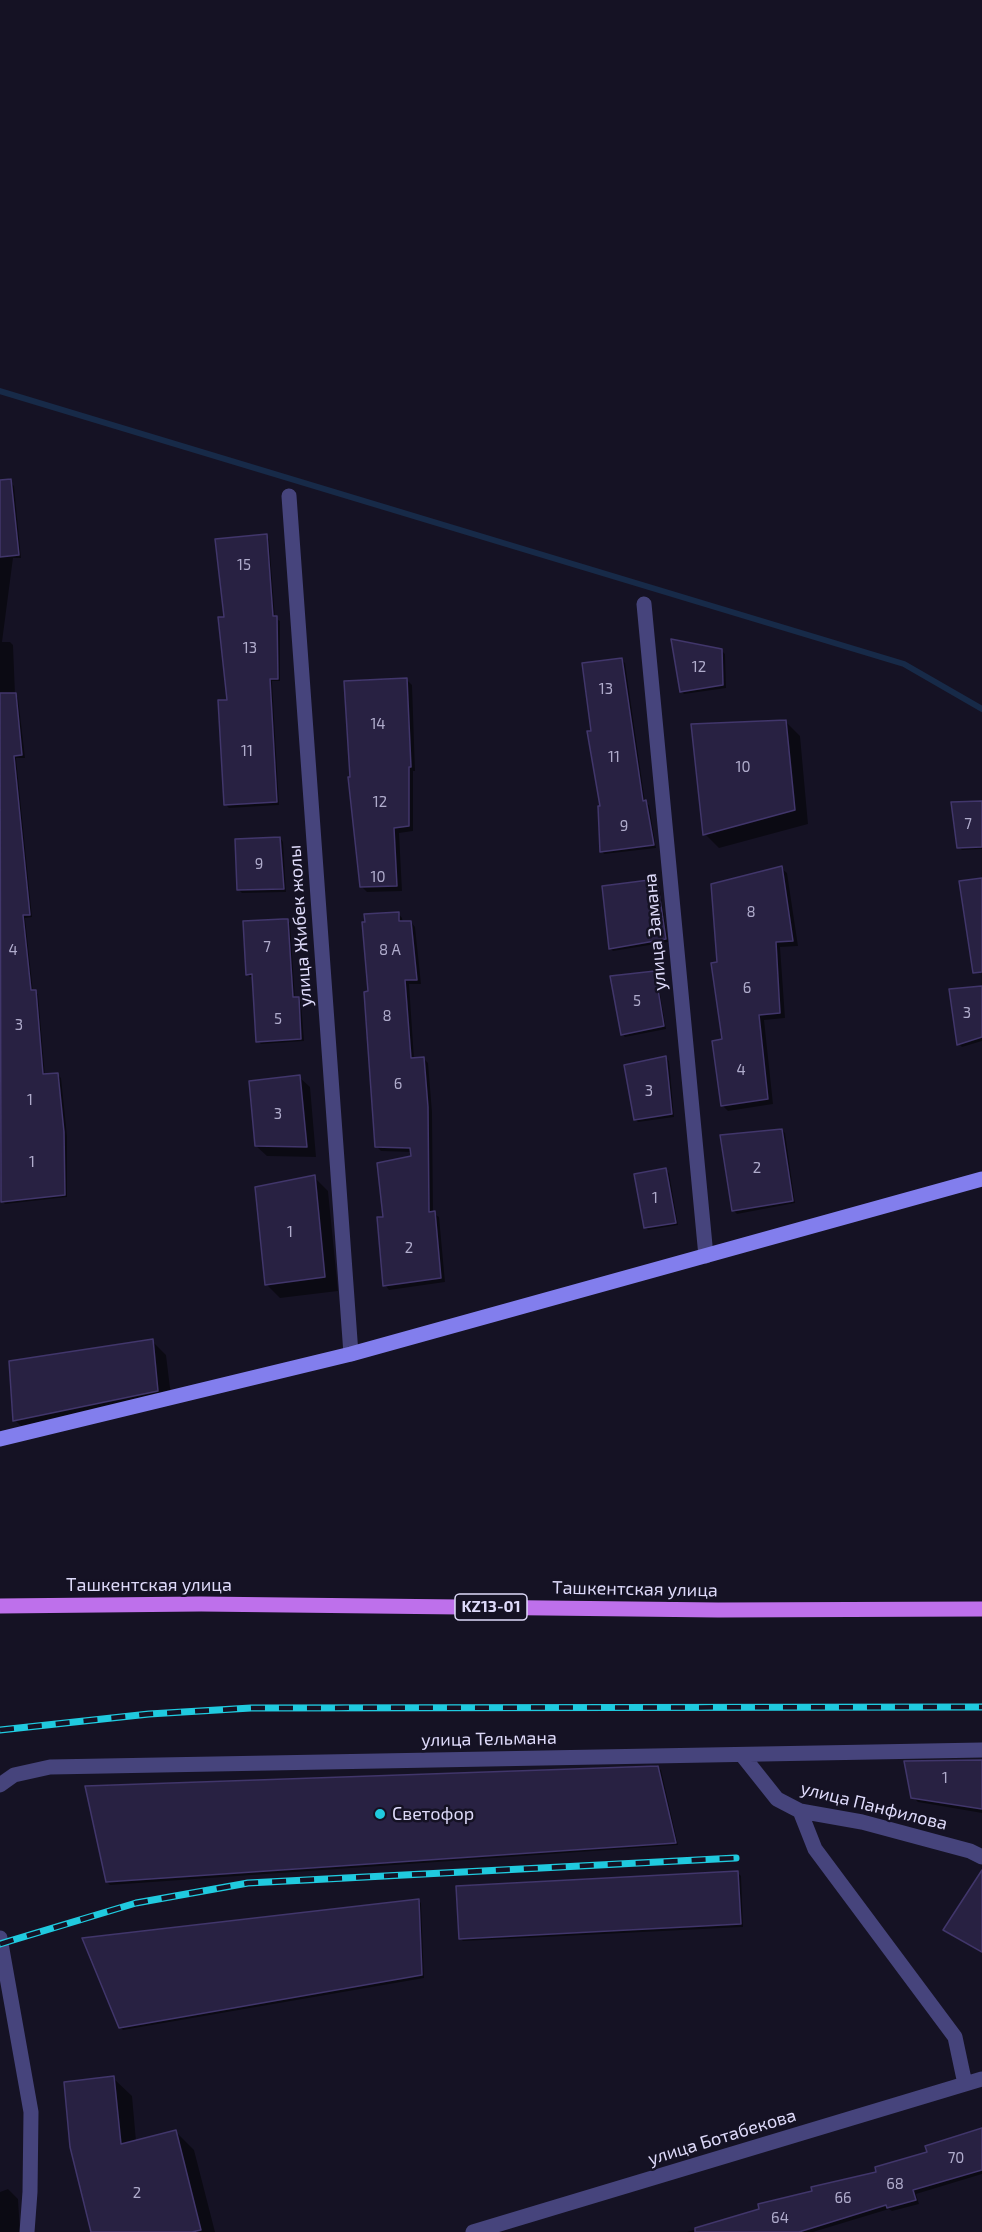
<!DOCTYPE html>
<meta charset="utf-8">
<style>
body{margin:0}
canvas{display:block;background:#151224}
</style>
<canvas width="982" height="2232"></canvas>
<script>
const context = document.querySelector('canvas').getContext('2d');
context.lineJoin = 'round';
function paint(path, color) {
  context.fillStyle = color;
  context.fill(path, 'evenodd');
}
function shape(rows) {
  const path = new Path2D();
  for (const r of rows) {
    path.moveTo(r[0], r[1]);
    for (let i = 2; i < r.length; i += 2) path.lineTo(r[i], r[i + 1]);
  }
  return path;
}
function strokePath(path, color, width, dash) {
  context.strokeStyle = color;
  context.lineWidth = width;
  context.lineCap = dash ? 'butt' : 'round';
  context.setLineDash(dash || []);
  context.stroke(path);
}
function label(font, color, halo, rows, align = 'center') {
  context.font = font + ' "Exo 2",sans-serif';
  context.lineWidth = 5;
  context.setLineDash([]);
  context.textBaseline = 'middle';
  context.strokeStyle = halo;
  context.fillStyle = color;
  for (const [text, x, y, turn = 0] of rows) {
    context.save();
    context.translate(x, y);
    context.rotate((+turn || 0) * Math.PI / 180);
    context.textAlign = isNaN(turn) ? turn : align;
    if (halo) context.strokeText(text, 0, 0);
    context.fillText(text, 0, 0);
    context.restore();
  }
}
paint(shape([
 [11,483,14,486,21,558,13,558,2,642,10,642,13,645,15,694,18,698,25,758,16,758,32,917,25,918,33,992,38,994,45,1076,58,1075,61,1078,67,1136,67,1197,5,1204,2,1201,0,1171,0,484],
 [266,536,269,539,275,618,280,621,280,681,272,681,279,805,229,808,226,805,229,701,226,618],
 [722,651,725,654,726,688,684,694,681,691],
 [622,660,625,663,645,802,649,805,656,848,604,854,602,851,602,807,592,732],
 [407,680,412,685,415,771,413,771,413,831,399,833,402,891,367,892,362,887],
 [786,722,800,736,808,824,719,848,705,834],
 [982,802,982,849,962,850,959,847],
 [280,838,283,842,286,892,242,893,239,890],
 [781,868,787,873,798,946,780,947,785,1018,764,1020,773,1104,728,1111,723,1106,724,1040],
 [656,881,659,884,668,942,613,951,610,948],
 [398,913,402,918,403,923,411,922,415,927,421,984,409,984,414,1059,423,1058,428,1063,432,1112,433,1213,439,1217,445,1282,389,1290,385,1285,384,1218,412,1158,412,1152,381,1151,377,1147,370,993],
 [287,920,290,923,295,999,298,998,301,1002,304,1041,261,1044,258,1041,254,977,250,977,247,974],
 [654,973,657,976,666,1029,625,1037,622,1034],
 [982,987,982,1041,962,1047,959,1044],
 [666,1058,669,1061,674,1117,638,1122,635,1119],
 [299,1077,310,1087,316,1157,267,1156,256,1146],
 [782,1130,785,1133,795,1203,737,1214,734,1211],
 [666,1170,669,1173,678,1225,648,1230,645,1227],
 [314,1177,328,1191,338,1291,280,1298,266,1284],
 [152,1341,166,1355,172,1404,29,1434,15,1420],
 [982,1761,982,1813,918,1802,913,1797],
 [658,1767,661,1770,678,1845,110,1885,107,1882],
 [738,1873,741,1876,743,1927,463,1941,460,1938],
 [418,1900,421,1903,424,1978,123,2030,120,2027],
 [113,2078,132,2096,136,2141,176,2132,194,2150,215,2232,93,2232],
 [982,2129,982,2174,916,2194,919,2204,892,2211,889,2209,813,2232,687,2232,878,2173],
 [8,2189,18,2199,20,2232,0,2232,0,2192]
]), '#0007');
strokePath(shape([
 [0,391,904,664,982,709]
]), '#172a48', 6);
const building = shape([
 [11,479,19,555,0,557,0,480,11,479],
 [267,534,273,616,277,616,278,679,270,679,277,802,224,805,218,700,227,700,218,617,224,617,215,539,267,534],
 [671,639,722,649,723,685,680,692,671,639],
 [622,658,643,801,646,800,654,845,600,852,598,806,600,806,587,731,591,731,582,663,622,658],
 [407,678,411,767,409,767,409,826,394,828,397,886,360,887,348,777,350,777,344,681,407,678],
 [0,693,16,693,22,755,14,756,30,915,23,915,31,990,36,990,43,1074,58,1073,64,1132,65,1195,1,1202,0,693],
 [786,720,795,810,703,835,691,724,786,720],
 [982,801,982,847,957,848,951,802,982,801],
 [280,837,284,889,237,890,235,839,280,837],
 [782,866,793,941,776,942,780,1013,759,1015,768,1099,721,1106,712,1041,722,1039,711,963,717,962,711,884,782,866],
 [982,878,982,972,973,973,959,881,982,878],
 [657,879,666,939,609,949,602,886,657,879],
 [399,912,399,921,411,921,417,980,405,980,411,1058,424,1057,428,1107,429,1212,435,1211,441,1278,383,1286,377,1217,383,1217,377,1163,411,1156,410,1148,375,1147,364,992,368,991,362,922,365,922,364,914,399,912],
 [283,919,288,919,293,997,299,997,301,1039,256,1042,252,974,246,975,243,921,283,919],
 [655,971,664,1026,621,1035,610,976,655,971],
 [982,986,982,1037,957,1045,949,989,982,986],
 [666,1056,672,1114,634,1120,624,1065,666,1056],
 [300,1075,307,1147,255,1146,249,1081,300,1075],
 [782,1129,793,1201,732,1211,720,1135,782,1129],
 [666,1168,676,1223,644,1228,634,1174,666,1168],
 [315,1175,325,1277,265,1285,255,1187,315,1175],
 [153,1339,158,1391,13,1421,9,1361,153,1339],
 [982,1760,982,1809,911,1798,904,1761,982,1760],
 [658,1766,676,1843,106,1882,85,1786,658,1766],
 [982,1870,982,1952,943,1930,982,1870],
 [738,1871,741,1924,459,1939,456,1886,738,1871],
 [419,1899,422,1975,119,2028,82,1938,419,1899],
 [114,2076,121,2144,176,2130,201,2230,192,2232,91,2232,70,2147,64,2082,114,2076],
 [982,2128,982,2170,913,2190,916,2200,887,2208,886,2205,799,2232,695,2232,695,2228,759,2209,758,2204,812,2191,811,2187,876,2172,875,2167,927,2152,925,2146,982,2128]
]);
paint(building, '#282142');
strokePath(building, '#41366b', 1.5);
strokePath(shape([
 [289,496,351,1354],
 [644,604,706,1256],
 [742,1755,777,1799,800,1811,862,1822,970,1851,982,1857],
 [0,1785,14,1775,50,1767,982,1750],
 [800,1811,815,1849,955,2037,965,2084],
 [0,1938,31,2112,30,2192,27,2232],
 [473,2232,982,2079]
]), '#46447c', 15);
strokePath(shape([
 [0,1439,351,1354,982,1179]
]), '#827eed', 15);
strokePath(shape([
 [0,1606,201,1604,718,1610,982,1609]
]), '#be70eb', 15);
const rail = shape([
 [0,1730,149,1714,251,1708,982,1707],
 [0,1944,136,1903,248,1883,736,1858]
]);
strokePath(rail, '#20cadf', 7);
strokePath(rail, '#151224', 4.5, [14]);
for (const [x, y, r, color] of [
 [380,1814,6,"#20cadf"]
]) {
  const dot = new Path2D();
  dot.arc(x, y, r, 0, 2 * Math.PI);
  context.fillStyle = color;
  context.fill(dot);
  strokePath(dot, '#151224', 2);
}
label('15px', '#b0accc', null, [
 ["15",244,565],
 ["13",250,648],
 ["12",699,667],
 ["13",606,689],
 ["14",378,724],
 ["11",247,751],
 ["11",614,757],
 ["10",743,767],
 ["12",380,802],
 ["7",968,824],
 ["9",624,826],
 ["9",259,864],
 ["10",378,877],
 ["8",751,912],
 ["7",267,947],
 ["4",13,950],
 ["8 А",390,950],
 ["6",747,988],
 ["5",637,1001],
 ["3",967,1013],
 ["8",387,1016],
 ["5",278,1019],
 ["3",19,1025],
 ["4",741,1070],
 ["6",398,1084],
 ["3",649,1091],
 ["1",30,1100],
 ["3",278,1114],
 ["1",32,1162],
 ["2",757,1168],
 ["1",655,1198],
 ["1",290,1232],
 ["2",409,1248],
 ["1",945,1778],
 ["70",956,2158],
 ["68",895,2184],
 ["2",137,2193],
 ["66",843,2198],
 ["64",780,2218]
]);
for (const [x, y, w] of [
 [491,1607,72]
]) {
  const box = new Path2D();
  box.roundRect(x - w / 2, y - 13, w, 26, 4.5);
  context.fillStyle = '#151224';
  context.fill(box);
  strokePath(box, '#dedafa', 1.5);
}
label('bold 16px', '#dedafa', null, [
 ["KZ13-01",491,1607]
]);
label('18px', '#dedafa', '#151224', [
 ["улица Жибек жолы",300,926,-94],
 ["улица Замана",655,932,-95],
 ["Ташкентская улица",149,1585],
 ["Ташкентская улица",635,1589,1],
 ["улица Тельмана",489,1739,-1],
 ["улица Панфилова",874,1806,14],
 ["улица Ботабекова",722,2137,-17]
]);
label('18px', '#dedafa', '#151224', [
 ["Светофор",392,1814]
], 'left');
</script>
